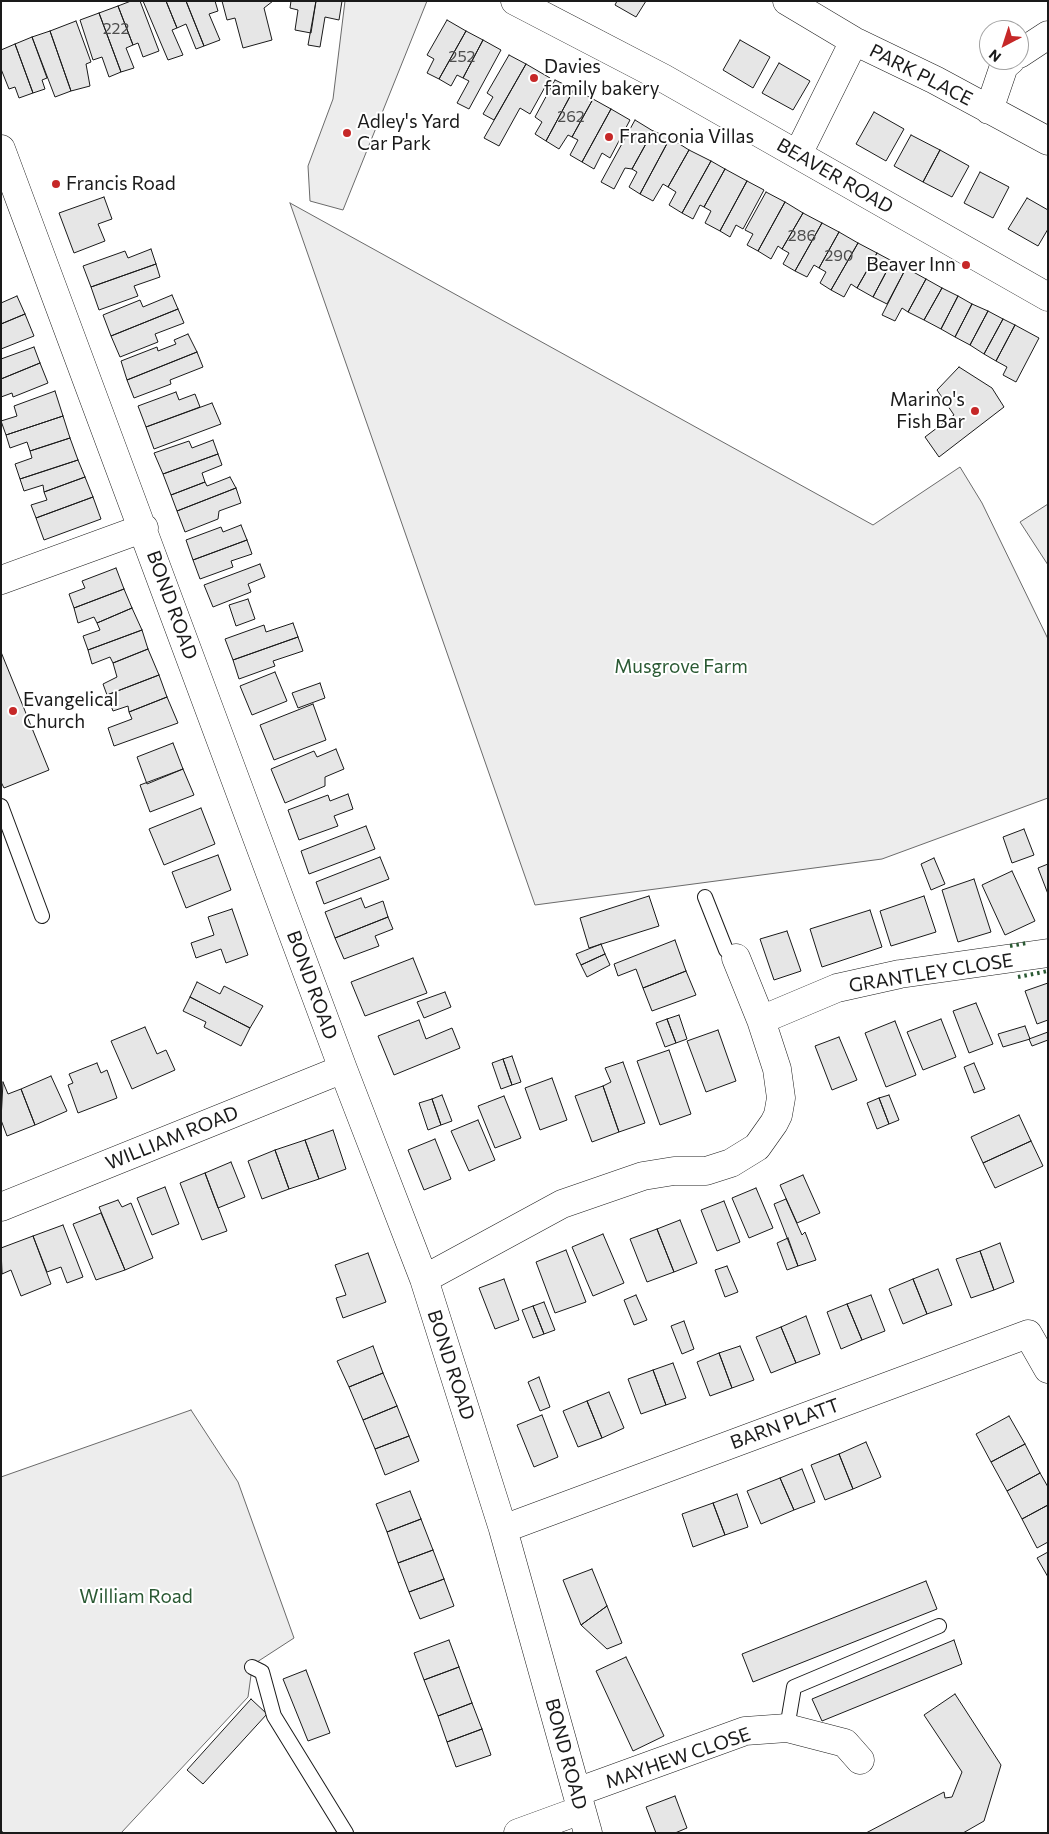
<!DOCTYPE html>
<style>
body{margin:0}
#map{position:relative;width:1049px;height:1834px;overflow:hidden;background:#fff;font-family:Commissioner,sans-serif}
canvas{display:block}
.frame{position:absolute;inset:0;border:2px solid #1a1a1a;pointer-events:none}
.north{position:absolute;left:979px;top:20px;width:50px;height:50px;box-sizing:border-box;background:#fff;border:1px solid #a3a3a3;border-radius:50%;rotate:220deg;font-size:14px;font-weight:700;line-height:20px;text-align:center;color:#1a1a1a}
.north::after{content:'';display:block;margin:auto;width:18px;height:22px;background:#c62828;clip-path:polygon(50% 0,100% 100%,50% 72%,0 100%)}
</style>
<div id="map">
<canvas width="1049" height="1834"></canvas>
<div class="frame"></div>
<div class="north">N</div>
</div>
<script>
const context = document.querySelector('canvas').getContext('2d');
context.lineJoin = 'round';
function paint(path, color) {
  context.fillStyle = color;
  context.fill(path, 'evenodd');
}
function shape(rows) {
  const path = new Path2D();
  for (const r of rows) {
    path.moveTo(r[0], r[1]);
    for (let i = 2; i < r.length; i += 2) path.lineTo(r[i], r[i + 1]);
  }
  return path;
}
function strokePath(path, color, width, dash) {
  context.strokeStyle = color;
  context.lineWidth = width;
  context.lineCap = dash ? 'butt' : 'round';
  context.setLineDash(dash || []);
  context.stroke(path);
}
function label(font, color, halo, rows, align = 'center') {
  context.font = font + ' Commissioner,sans-serif';
  context.lineWidth = 4;
  context.setLineDash([]);
  context.textBaseline = 'middle';
  context.strokeStyle = halo;
  context.fillStyle = color;
  for (const [text, x, y, turn = 0] of rows) {
    context.save();
    context.translate(x, y);
    context.rotate((+turn || 0) * Math.PI / 180);
    context.textAlign = isNaN(turn) ? turn : align;
    if (halo) context.strokeText(text, 0, 0);
    context.fillText(text, 0, 0);
    context.restore();
  }
}
const built = shape([
 [345,1,427,1,343,210,310,201,308,166,333,99,345,1],
 [290,203,873,525,960,467,982,503,1048,639,1048,798,882,859,535,905,290,203],
 [1048,504,1048,565,1020,522,1048,504],
 [191,1410,238,1482,294,1638,257,1662,252,1668,248,1697,121,1833,4,1833,1,1830,1,1477,191,1410]
]);
paint(built, '#ededed');
strokePath(built, '#6a6a6a', 1);
const building = shape([
 [131,1,140,1,159,51,143,57,138,43,133,45,118,6,131,1],
 [143,1,166,1,177,28,172,30,183,55,168,60,143,1],
 [166,1,186,1,204,46,196,49,186,24,177,28,166,1],
 [186,1,215,1,218,11,209,14,220,40,204,46,186,1],
 [222,1,273,1,264,8,272,40,243,48,235,18,227,20,222,1],
 [291,1,316,1,311,33,295,30,298,10,290,8,291,1],
 [316,1,342,1,339,20,325,17,320,47,308,45,316,1],
 [617,1,646,1,636,17,615,5,617,1],
 [118,6,133,45,126,48,134,68,121,72,99,13,118,6],
 [99,13,121,72,109,77,102,57,93,60,80,20,99,13],
 [447,20,466,31,439,79,427,73,434,59,427,55,447,20],
 [76,21,91,62,86,64,90,86,71,91,50,31,76,21],
 [50,31,71,91,55,97,32,37,50,31],
 [466,31,483,40,463,78,457,75,451,86,439,79,466,31],
 [32,37,47,78,42,80,45,89,33,93,15,44,32,37],
 [483,40,501,50,469,109,457,103,469,81,463,78,483,40],
 [740,40,770,57,753,88,723,70,740,40],
 [15,44,33,93,19,98,15,87,9,89,1,69,1,50,15,44],
 [509,55,526,64,494,120,483,114,493,97,487,93,509,55],
 [779,63,810,81,793,110,762,93,779,63],
 [526,64,550,78,530,114,520,108,499,146,484,138,526,64],
 [555,80,574,89,546,141,535,134,542,122,535,117,555,80],
 [574,89,593,99,572,137,568,135,559,149,546,141,574,89],
 [593,99,611,109,582,162,570,155,578,140,572,137,593,99],
 [611,109,630,120,610,158,602,153,594,169,582,162,611,109],
 [874,112,904,129,886,161,856,144,874,112],
 [635,120,653,131,632,169,625,168,614,189,601,182,635,120],
 [653,131,670,138,640,194,629,187,637,172,632,169,653,131],
 [911,135,940,150,923,182,894,166,911,135],
 [670,138,689,150,668,187,663,184,653,201,640,194,670,138],
 [689,150,711,161,682,213,669,205,676,192,668,187,689,150],
 [940,150,969,166,952,197,923,182,940,150],
 [711,161,725,169,704,207,700,205,693,219,682,213,711,161],
 [725,169,747,181,720,231,705,223,711,211,704,207,725,169],
 [980,172,1009,187,993,218,964,203,980,172],
 [747,181,764,190,743,229,736,225,730,237,720,231,747,181],
 [766,192,785,202,758,251,747,245,753,234,745,230,766,192],
 [104,197,112,219,98,224,105,241,74,253,59,213,104,197],
 [1027,198,1048,210,1048,229,1038,246,1008,229,1027,198],
 [785,202,803,213,782,249,778,246,771,259,758,251,785,202],
 [803,213,822,223,795,271,783,264,789,253,782,249,803,213],
 [822,223,839,232,819,268,814,265,807,277,795,271,822,223],
 [839,232,858,243,831,290,820,283,826,272,819,268,839,232],
 [858,243,877,253,857,288,851,284,844,297,831,290,858,243],
 [151,249,156,264,91,287,83,266,125,251,128,258,151,249],
 [877,253,892,261,873,297,857,288,877,253],
 [892,261,906,268,887,304,873,297,892,261],
 [156,264,160,277,134,286,138,296,99,310,91,287,156,264],
 [906,268,926,279,908,312,902,308,895,321,882,315,906,268],
 [926,279,942,288,924,320,908,312,926,279],
 [942,288,958,296,941,329,924,320,942,288],
 [172,295,178,309,111,336,103,315,140,300,143,307,172,295],
 [17,296,25,314,1,324,1,303,17,296],
 [958,296,972,304,955,337,941,329,958,296],
 [972,304,988,311,970,345,955,337,972,304],
 [178,309,184,323,155,334,158,342,120,357,111,336,178,309],
 [988,311,1003,319,984,354,970,345,988,311],
 [25,314,34,336,1,349,1,324,25,314],
 [1003,319,1015,325,996,361,984,354,1003,319],
 [1015,325,1039,338,1016,382,1003,375,1007,367,996,361,1015,325],
 [188,334,197,352,127,380,121,361,157,347,158,351,176,344,174,340,188,334],
 [34,347,40,363,1,379,1,359,34,347],
 [197,352,203,367,170,380,171,384,134,398,127,380,197,352],
 [40,363,48,383,13,397,12,393,1,397,1,379,40,363],
 [959,367,992,388,1004,407,939,457,925,437,954,415,937,390,959,367],
 [55,391,63,416,6,435,1,421,17,416,14,406,55,391],
 [176,392,179,400,195,394,200,407,146,427,138,406,176,392],
 [212,403,221,424,154,449,146,427,212,403],
 [63,416,70,438,30,451,27,442,10,448,6,435,63,416],
 [70,438,78,460,20,479,15,464,32,458,30,451,70,438],
 [213,440,218,454,163,474,154,453,189,441,192,448,213,440],
 [218,454,222,465,202,473,205,482,171,495,163,474,218,454],
 [78,460,85,477,44,492,43,485,24,491,20,479,78,460],
 [85,477,93,497,36,518,31,505,47,500,44,492,85,477],
 [230,477,236,488,177,511,171,495,205,482,207,486,230,477],
 [236,488,241,503,219,511,218,519,185,532,177,511,236,488],
 [93,497,101,519,44,540,36,518,93,497],
 [241,525,247,540,193,560,186,540,221,527,223,532,241,525],
 [247,540,252,554,231,561,233,567,200,579,193,560,247,540],
 [260,564,265,577,248,584,251,592,213,607,204,585,260,564],
 [116,568,124,589,74,608,69,594,85,588,82,581,116,568],
 [124,589,132,608,97,623,94,617,78,623,74,608,124,589],
 [248,599,255,619,236,626,229,605,248,599],
 [132,608,142,630,88,650,83,636,100,630,97,623,132,608],
 [293,623,298,637,233,660,225,639,264,625,266,632,293,623],
 [142,630,148,649,113,663,110,657,92,664,88,650,142,630],
 [298,637,303,651,273,661,275,666,239,679,233,660,298,637],
 [148,649,159,675,107,695,103,684,117,677,113,663,148,649],
 [1,652,49,770,4,788,1,782,1,652],
 [275,672,287,701,252,715,240,686,275,672],
 [159,675,167,697,129,712,128,706,113,711,107,695,159,675],
 [320,683,325,698,298,708,292,693,320,683],
 [167,697,178,723,114,746,108,728,132,719,129,712,167,697],
 [313,704,326,740,274,760,260,725,313,704],
 [173,743,183,769,147,784,137,757,173,743],
 [336,749,344,769,325,777,325,786,285,803,271,769,314,751,317,757,336,749],
 [183,769,194,795,150,812,140,785,183,769],
 [348,794,353,809,334,816,338,826,299,840,288,810,328,795,330,801,348,794],
 [201,808,215,844,164,865,149,829,201,808],
 [366,826,375,849,309,874,301,851,366,826],
 [1024,829,1034,855,1012,863,1003,837,1024,829],
 [218,855,231,890,186,908,172,872,218,855],
 [380,857,389,879,324,904,316,882,380,857],
 [934,858,945,884,931,890,921,864,934,858],
 [1048,864,1048,894,1038,868,1048,864],
 [1012,871,1035,921,1005,935,982,885,1012,871],
 [974,879,991,932,958,942,942,890,974,879],
 [649,896,659,926,589,948,580,918,649,896],
 [924,896,936,932,891,946,880,911,924,896],
 [361,898,365,908,383,901,388,917,335,938,325,912,361,898],
 [232,909,248,955,226,963,221,949,196,958,191,943,214,935,208,917,232,909],
 [870,910,882,947,822,967,810,929,870,910],
 [388,917,393,929,375,936,379,946,344,959,335,938,388,917],
 [787,931,801,971,774,980,760,939,787,931],
 [675,940,686,971,643,988,636,969,618,976,614,964,675,940],
 [601,944,605,954,581,965,576,954,601,944],
 [605,954,610,965,587,977,581,965,605,954],
 [413,958,427,993,365,1016,351,982,413,958],
 [686,971,696,995,652,1011,643,988,686,971],
 [197,982,220,994,224,986,263,1006,250,1028,190,997,197,982],
 [1048,983,1048,1020,1037,1024,1025,991,1048,983],
 [445,992,451,1007,424,1018,417,1002,445,992],
 [190,997,250,1028,241,1046,204,1027,206,1022,183,1011,190,997],
 [976,1003,993,1044,969,1053,953,1011,976,1003],
 [679,1015,687,1039,676,1043,667,1019,679,1015],
 [667,1019,676,1043,665,1047,656,1023,667,1019],
 [941,1019,956,1057,923,1070,907,1032,941,1019],
 [419,1020,426,1039,452,1028,460,1048,394,1075,378,1036,419,1020],
 [895,1021,916,1075,886,1087,865,1033,895,1021],
 [1025,1026,1030,1039,1003,1047,998,1034,1025,1026],
 [145,1027,157,1054,166,1050,175,1070,132,1089,111,1041,145,1027],
 [718,1030,736,1081,706,1092,687,1041,718,1030],
 [1048,1032,1048,1040,1032,1046,1029,1039,1048,1032],
 [839,1037,857,1080,832,1090,815,1046,839,1037],
 [669,1050,691,1114,660,1125,637,1061,669,1050],
 [512,1056,521,1082,512,1085,503,1059,512,1056],
 [503,1059,512,1085,501,1089,492,1063,503,1059],
 [623,1062,645,1123,619,1132,603,1086,611,1082,605,1068,623,1062],
 [97,1063,101,1073,107,1070,117,1098,78,1113,68,1085,73,1083,69,1074,97,1063],
 [974,1063,985,1089,974,1093,964,1067,974,1063],
 [51,1076,67,1111,35,1125,21,1089,51,1076],
 [552,1078,567,1120,540,1130,525,1088,552,1078],
 [3,1082,8,1094,21,1089,35,1125,7,1136,1,1120,3,1082],
 [603,1086,619,1132,592,1142,575,1096,603,1086],
 [442,1095,452,1121,441,1125,432,1099,442,1095],
 [889,1095,899,1120,889,1124,879,1098,889,1095],
 [504,1096,521,1138,495,1148,478,1106,504,1096],
 [879,1098,889,1124,877,1129,867,1103,879,1098],
 [432,1099,441,1125,428,1130,419,1103,432,1099],
 [1019,1115,1031,1141,983,1163,971,1137,1019,1115],
 [478,1120,495,1160,469,1171,451,1131,478,1120],
 [333,1130,346,1169,319,1179,305,1140,333,1130],
 [435,1139,451,1179,424,1190,408,1150,435,1139],
 [305,1140,319,1179,289,1189,275,1150,305,1140],
 [1031,1141,1043,1166,995,1188,983,1163,1031,1141],
 [275,1150,289,1189,262,1199,248,1161,275,1150],
 [231,1162,245,1197,218,1208,205,1173,231,1162],
 [205,1173,227,1231,202,1240,180,1183,205,1173],
 [803,1175,820,1213,797,1223,780,1185,803,1175],
 [165,1187,179,1224,152,1235,137,1198,165,1187],
 [756,1188,773,1228,749,1238,732,1198,756,1188],
 [786,1199,802,1235,805,1232,816,1260,798,1266,774,1204,786,1199],
 [118,1200,122,1207,131,1203,153,1258,125,1270,99,1207,118,1200],
 [724,1201,740,1242,717,1251,701,1210,724,1201],
 [101,1213,125,1270,96,1280,73,1224,101,1213],
 [680,1220,697,1263,674,1272,657,1229,680,1220],
 [63,1225,83,1277,67,1283,61,1267,47,1272,33,1236,63,1225],
 [657,1229,674,1272,647,1282,630,1239,657,1229],
 [603,1234,624,1283,593,1296,572,1247,603,1234],
 [33,1236,51,1284,21,1296,11,1270,2,1274,1,1248,33,1236],
 [788,1238,798,1266,787,1270,777,1243,788,1238],
 [1000,1243,1014,1282,994,1290,980,1251,1000,1243],
 [566,1250,586,1302,555,1313,536,1262,566,1250],
 [980,1251,994,1290,971,1298,956,1259,980,1251],
 [368,1253,386,1302,343,1318,336,1298,346,1295,335,1265,368,1253],
 [727,1266,738,1292,725,1297,715,1270,727,1266],
 [938,1269,952,1305,927,1314,913,1279,938,1269],
 [504,1279,519,1320,495,1329,479,1288,504,1279],
 [913,1279,927,1314,903,1324,889,1289,913,1279],
 [636,1295,647,1320,634,1325,624,1300,636,1295],
 [871,1295,885,1331,862,1340,847,1304,871,1295],
 [544,1302,555,1330,544,1334,533,1306,544,1302],
 [847,1304,862,1340,841,1349,827,1312,847,1304],
 [533,1306,544,1334,533,1338,522,1310,533,1306],
 [806,1316,820,1354,796,1363,781,1327,806,1316],
 [684,1321,694,1349,682,1354,671,1326,684,1321],
 [781,1327,796,1363,771,1373,756,1337,781,1327],
 [373,1346,383,1373,349,1387,337,1361,373,1346],
 [740,1346,754,1380,732,1388,719,1353,740,1346],
 [719,1353,732,1388,710,1396,697,1362,719,1353],
 [673,1363,686,1398,666,1405,653,1370,673,1363],
 [653,1370,666,1405,641,1414,628,1379,653,1370],
 [383,1373,397,1406,363,1420,349,1387,383,1373],
 [539,1377,550,1407,540,1411,528,1382,539,1377],
 [609,1392,624,1428,602,1438,587,1401,609,1392],
 [587,1401,602,1438,578,1447,563,1411,587,1401],
 [397,1406,409,1436,375,1449,363,1420,397,1406],
 [542,1415,558,1457,534,1467,517,1425,542,1415],
 [1009,1416,1025,1444,991,1462,976,1434,1009,1416],
 [409,1436,419,1461,385,1475,375,1449,409,1436],
 [866,1442,881,1477,853,1489,839,1454,866,1442],
 [1025,1444,1040,1473,1007,1491,991,1462,1025,1444],
 [839,1454,853,1489,825,1500,811,1465,839,1454],
 [802,1469,815,1502,794,1510,780,1478,802,1469],
 [1040,1473,1048,1487,1048,1505,1022,1519,1007,1491,1040,1473],
 [780,1478,794,1510,761,1524,747,1491,780,1478],
 [410,1491,421,1519,387,1532,376,1504,410,1491],
 [737,1494,748,1527,725,1535,713,1503,737,1494],
 [713,1503,725,1535,693,1547,682,1514,713,1503],
 [1048,1505,1048,1542,1037,1548,1022,1519,1048,1505],
 [421,1519,433,1550,398,1563,387,1532,421,1519],
 [433,1550,444,1579,409,1592,398,1563,433,1550],
 [1048,1552,1048,1577,1037,1558,1048,1552],
 [592,1569,607,1606,581,1625,563,1580,592,1569],
 [444,1579,454,1606,420,1619,409,1592,444,1579],
 [926,1581,937,1609,753,1682,742,1654,926,1581],
 [607,1606,622,1643,607,1649,581,1625,607,1606],
 [449,1640,459,1667,424,1680,414,1653,449,1640],
 [954,1640,962,1664,822,1721,812,1699,954,1640],
 [626,1657,664,1736,633,1751,596,1671,626,1657],
 [459,1667,472,1703,438,1716,424,1680,459,1667],
 [306,1670,330,1733,308,1741,283,1679,306,1670],
 [955,1694,1001,1765,984,1821,963,1833,866,1833,944,1792,945,1798,952,1797,962,1772,924,1715,955,1694],
 [251,1699,267,1714,203,1784,187,1770,251,1699],
 [472,1703,482,1729,447,1742,438,1716,472,1703],
 [482,1729,491,1755,456,1767,447,1742,482,1729],
 [675,1796,687,1828,675,1833,656,1833,646,1807,675,1796]
]);
paint(building, '#e6e6e6');
strokePath(building, '#1a1a1a', 1);
const service = shape([
 [1,806,42,916],
 [705,897,726,950,736,958],
 [252,1667,262,1672,274,1716,346,1833],
 [787,1728,794,1687,939,1626]
]);
const minor = shape([
 [787,1,854,41,935,80,1048,141],
 [1019,54,1048,35],
 [989,110,1004,66,1011,60],
 [1,149,343,1069,424,1279,503,1529,588,1833],
 [798,154,854,41],
 [1,580,144,528],
 [761,1020,837,988,900,974,1048,953],
 [1,1207,343,1069],
 [424,1279,562,1204,643,1176,674,1171,706,1171,731,1163,757,1147,774,1123,778,1115,781,1098,777,1069,761,1020,736,958],
 [503,1529,1028,1334,1048,1369],
 [577,1792,745,1731,787,1728,845,1743,860,1760],
 [518,1833,581,1810]
]);
const secondary = shape([
 [515,1,663,78,1048,297]
]);
strokePath(service, '#1a1a1a', 16);
strokePath(minor, '#1a1a1a', 29);
strokePath(secondary, '#1a1a1a', 29);
strokePath(service, '#fff', 14);
strokePath(minor, '#fff', 28);
strokePath(secondary, '#fff', 28);
strokePath(shape([
 [1010,946,1027,943],
 [1018,977,1048,971]
]), '#2b5a34', 4, [2.5, 4]);
for (const [x, y, r, color] of [
 [534,78,5,"#c62828"],
 [347,133,5,"#c62828"],
 [609,137,5,"#c62828"],
 [56,184,5,"#c62828"],
 [966,265,5,"#c62828"],
 [975,411,5,"#c62828"],
 [13,711,5,"#c62828"]
]) {
  const dot = new Path2D();
  dot.arc(x, y, r, 0, 2 * Math.PI);
  context.fillStyle = color;
  context.fill(dot);
  strokePath(dot, '#fff', 2);
}
label('16px', '#4d4d4d', null, [
 ["222",116,29],
 ["252",462,57],
 ["262",571,117],
 ["286",802,236],
 ["290",839,256]
]);
label('19px', '#1a1a1a', '#fff', [
 ["Davies",544,67],
 ["family bakery",544,89],
 ["Adley's Yard",357,122],
 ["Car Park",357,144],
 ["Franconia Villas",619,137],
 ["Francis Road",66,184],
 ["Beaver Inn",956,265,"right"],
 ["Marino's",965,400,"right"],
 ["Fish Bar",965,422,"right"],
 ["Evangelical",23,700],
 ["Church",23,722]
], 'left');
label('19px', '#1a1a1a', '#fff', [
 ["PARK PLACE",921,75,27],
 ["BEAVER ROAD",835,176,30],
 ["BOND ROAD",172,605,70],
 ["GRANTLEY CLOSE",931,973,-9],
 ["BOND ROAD",312,985,70],
 ["WILLIAM ROAD",172,1138,-22],
 ["BOND ROAD",451,1365,72],
 ["BARN PLATT",785,1424,-20],
 ["BOND ROAD",566,1754,75],
 ["MAYHEW CLOSE",678,1758,-19]
]);
label('19px', '#2b5a34', '#fff', [
 ["Musgrove Farm",681,667],
 ["William Road",136,1597]
]);
</script>
